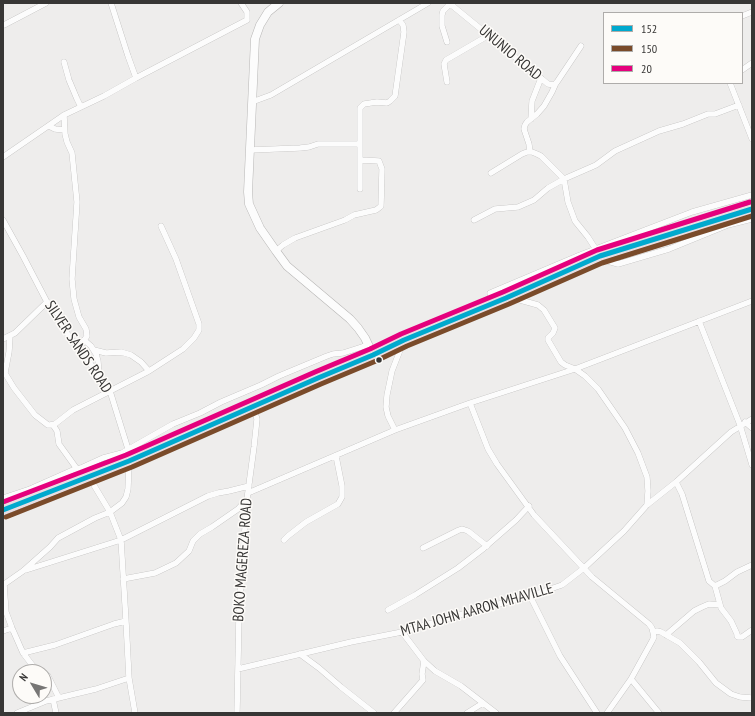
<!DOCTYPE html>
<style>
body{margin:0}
#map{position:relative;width:755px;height:716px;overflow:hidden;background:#eeedec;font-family:"PT Sans Narrow",sans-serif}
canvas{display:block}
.frame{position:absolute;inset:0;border:4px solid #373635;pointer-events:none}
.legend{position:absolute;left:603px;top:12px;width:140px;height:72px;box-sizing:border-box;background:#fdfbf8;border:1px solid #aeacaa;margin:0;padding:5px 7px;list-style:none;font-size:12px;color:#373635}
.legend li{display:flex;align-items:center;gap:8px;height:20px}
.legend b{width:20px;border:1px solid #aeacaa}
.north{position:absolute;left:12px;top:664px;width:40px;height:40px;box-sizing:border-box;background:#fdfbf8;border:1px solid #aeacaa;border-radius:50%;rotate:308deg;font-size:11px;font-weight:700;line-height:16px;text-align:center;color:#373635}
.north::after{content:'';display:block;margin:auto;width:14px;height:18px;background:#777675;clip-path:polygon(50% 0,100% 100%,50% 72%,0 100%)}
</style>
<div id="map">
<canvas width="755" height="716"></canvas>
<div class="frame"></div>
<ul class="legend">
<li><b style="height:5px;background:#00a9ce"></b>152</li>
<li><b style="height:5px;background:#7a4b2a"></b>150</li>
<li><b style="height:5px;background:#e5007d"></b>20</li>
</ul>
<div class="north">N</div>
</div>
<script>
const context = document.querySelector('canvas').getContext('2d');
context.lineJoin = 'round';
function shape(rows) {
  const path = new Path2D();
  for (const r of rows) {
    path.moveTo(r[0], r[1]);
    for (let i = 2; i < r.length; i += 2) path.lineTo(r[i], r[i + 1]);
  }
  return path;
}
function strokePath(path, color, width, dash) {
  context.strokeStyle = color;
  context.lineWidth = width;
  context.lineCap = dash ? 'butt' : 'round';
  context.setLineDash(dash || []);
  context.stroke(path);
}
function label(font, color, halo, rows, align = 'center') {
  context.font = font + ' "PT Sans Narrow",sans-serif';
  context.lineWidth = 3;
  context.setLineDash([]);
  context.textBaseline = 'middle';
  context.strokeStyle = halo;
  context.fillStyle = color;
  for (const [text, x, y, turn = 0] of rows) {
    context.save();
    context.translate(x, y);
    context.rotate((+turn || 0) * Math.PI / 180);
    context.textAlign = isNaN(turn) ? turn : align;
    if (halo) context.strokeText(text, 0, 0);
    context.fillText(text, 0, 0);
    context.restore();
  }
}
const street = shape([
 [111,3,128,56,136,78],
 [241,3,247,12,247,20],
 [449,3,548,84,554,85,557,82,581,46],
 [742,16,752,12],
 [4,25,46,3],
 [447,42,442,26,442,15,443,11,450,4],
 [64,62,69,80,77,99,81,107],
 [742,70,752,63],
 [447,82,444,64,446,60,489,35],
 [730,83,752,139],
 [252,102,271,95,428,3],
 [64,115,65,134,67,142,72,153,77,202,72,279,74,299,79,317,86,329,87,336,80,347],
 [531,119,532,101,541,78],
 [49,126,55,129,64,130],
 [250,150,300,148,309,147,318,144,360,144],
 [530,152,529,144,524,129,525,125,527,122,537,114,544,106,552,92,556,83],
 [3,157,64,115,104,96,136,78,247,20],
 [491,173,522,154,527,152,532,152,537,154,541,156,564,179,568,202,575,221,588,237,600,256,604,260,618,264,669,249,728,225,752,219],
 [360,189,360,108,364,104,377,102,387,103,390,101,395,96,404,32,403,25,399,20],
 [3,220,23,256,47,302,51,304,59,316,66,332,72,340,80,347,95,371,110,391,128,449,129,461,128,489,126,497,122,503,110,512,95,518,58,538,50,547,23,571,3,585],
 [474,220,495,209,518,207,534,200,548,188,564,179,596,165,615,151,659,131,683,124,708,114,715,114,739,105],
 [276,251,283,245,295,238,345,220,354,215,376,210,380,207,381,206,382,169,379,161,361,160],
 [509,298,520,300,538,305,544,310,555,328,553,333,548,338,548,340,561,362,565,365,575,369,752,301],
 [492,303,490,293,580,255,692,212,752,195],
 [699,321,740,425,752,465],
 [3,339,15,333,47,302],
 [84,340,91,346,96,354,98,361,99,376],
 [94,350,106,353,121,352,131,355,141,362,149,371],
 [3,370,14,388,35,415,48,425,50,425,55,424,73,410,149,371,183,349,194,338,199,330,199,324,176,259,161,226],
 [5,373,9,352,10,336],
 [470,403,488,449,497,464,534,515,592,577,649,624,652,628,654,637,652,641,631,679,607,713],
 [745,422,752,428],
 [53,425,57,431,59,444,77,469,81,481],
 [395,430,388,416,386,407,387,395,392,371,404,340],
 [89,477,110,512,121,540,126,621,129,678,135,713],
 [676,482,682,494,709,581,715,586,721,608,731,621,737,634,737,636,738,637,742,637,752,630],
 [248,493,395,430,470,403,575,369,585,376,598,389,625,428,638,453,647,477,648,491,647,505],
 [3,498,30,489,73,470,81,468,103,458,122,453,173,424,200,413,221,402,261,385,279,376,327,356,333,354,343,353,368,345],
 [284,540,288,536,306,522,338,504,342,497,342,486,336,456],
 [423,548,459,530,462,529,468,531,487,546],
 [26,570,121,540,208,496,218,493,229,491,249,486],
 [123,579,155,573,176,563,189,551,193,541,200,534,212,527,238,509,247,499],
 [4,584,6,612,12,628,23,653,33,666,41,672],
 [715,586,725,581,737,572,752,565],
 [530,596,560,656,597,713],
 [388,610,415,595,458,568,484,548,516,520,529,506],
 [3,631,12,628],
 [402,632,424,661,435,671,461,686,496,713],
 [653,632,657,631,661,632,680,643,699,662,716,683,731,694,740,697,752,698],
 [666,635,694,611,702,607,709,604,720,605],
 [23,653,55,645,114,624,126,621],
 [300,654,319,668,341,687,374,713],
 [238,669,351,642,402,632,480,609,530,596,562,585,584,568,624,531,647,505,676,482,731,432,752,419],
 [44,673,48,676,59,698],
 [631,679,659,713],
 [53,699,56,713],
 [17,713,46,701,96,689,129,678],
 [237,713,239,613,247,499,254,447,257,419,253,407],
 [394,713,423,680,422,674,424,661],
 [467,713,483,703]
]);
const secondary = shape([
 [279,3,268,12,260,25,255,39,248,192,249,204,260,228,276,251,287,266,350,319,358,328,365,338,373,355]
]);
const highway = shape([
 [3,510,129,461,318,378,373,355,404,340,506,298,600,256,752,209]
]);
strokePath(street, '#b7b6b5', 6);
strokePath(secondary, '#b7b6b5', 9);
strokePath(highway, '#bbb0b4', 11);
strokePath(street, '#fcfcfc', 5.5);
strokePath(secondary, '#fcfcfc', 8);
strokePath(highway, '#e8dee2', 10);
strokePath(shape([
 [3,510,129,461,318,378,373,355,404,340,506,298,600,256,752,209]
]), '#00a9ce', 5);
strokePath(shape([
 [6,517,132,467,321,384,376,361,407,346,509,304,602,263,752,216]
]), '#7a4b2a', 5);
strokePath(shape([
 [3,502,126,455,315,372,370,349,401,334,503,292,597,250,750,202]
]), '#e5007d', 5);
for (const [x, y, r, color] of [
 [379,360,3.5,"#373635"]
]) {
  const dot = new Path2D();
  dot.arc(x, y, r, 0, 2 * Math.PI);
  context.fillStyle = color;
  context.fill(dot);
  strokePath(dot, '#fdfbf8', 1.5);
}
label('15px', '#373635', '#fdfbf8', [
 ["UNUNIO ROAD",510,53,40],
 ["SILVER SANDS ROAD",78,347,56],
 ["BOKO MAGEREZA ROAD",243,560,-86],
 ["MTAA JOHN AARON MHAVILLE",477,610,-16]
]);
</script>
